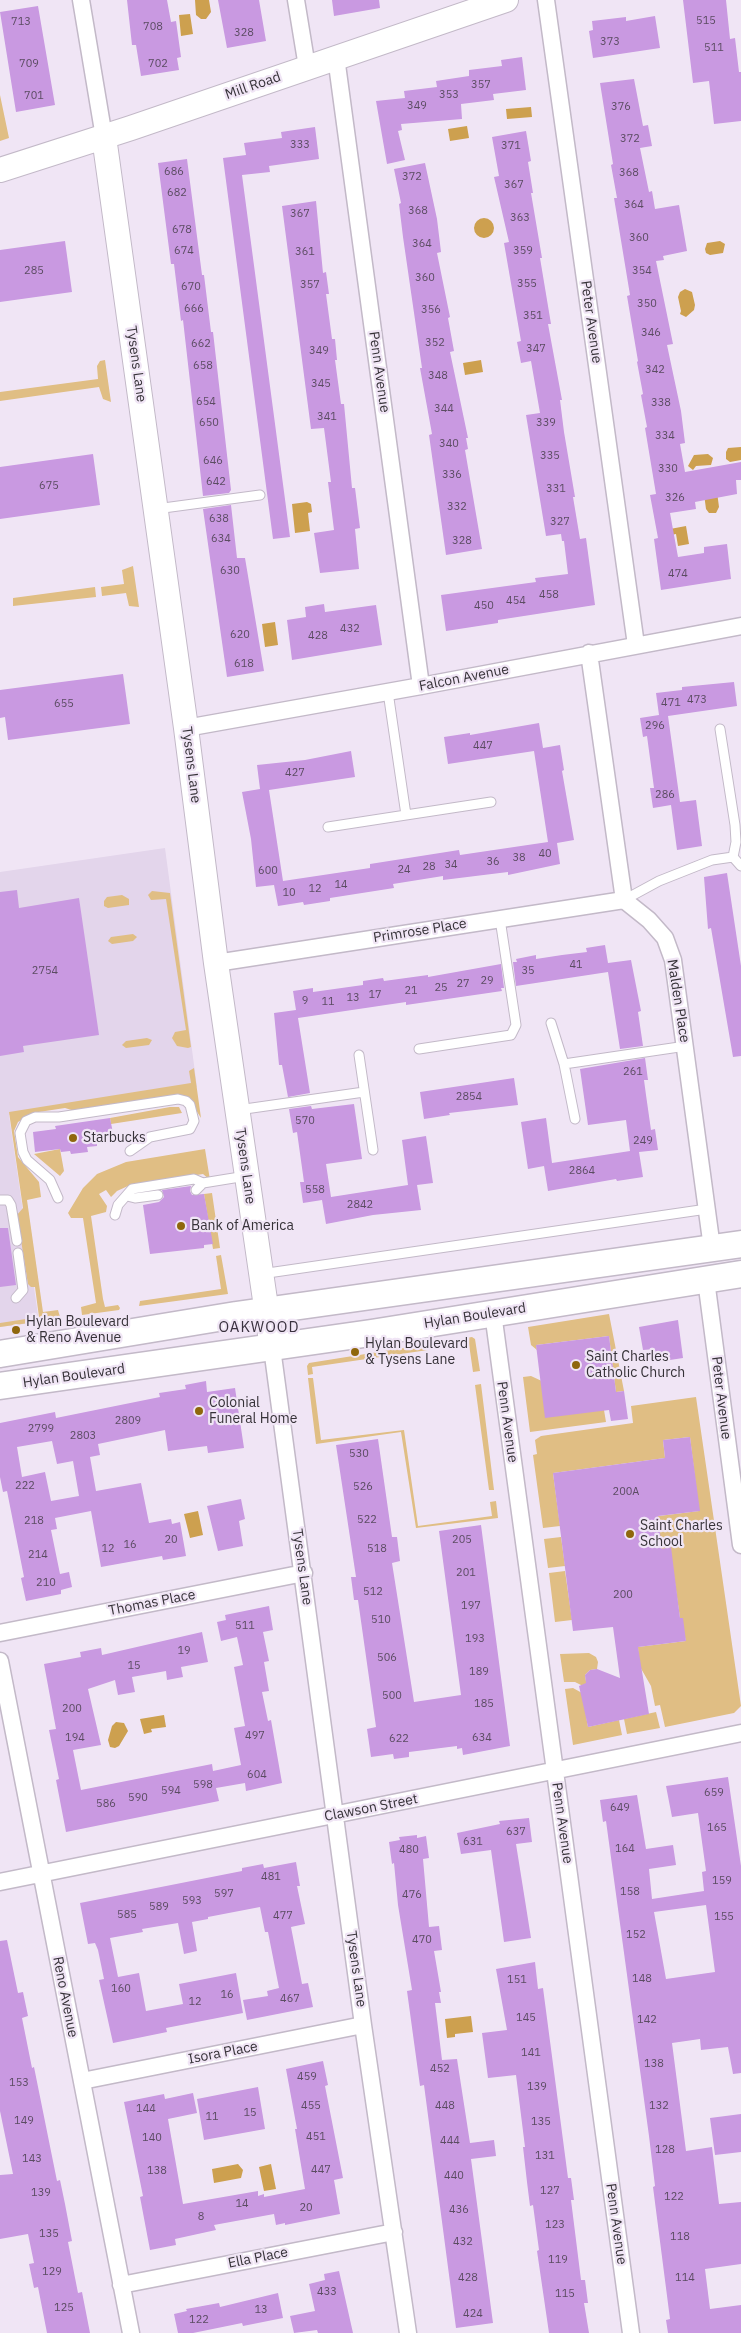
<!DOCTYPE html>
<style>
body{margin:0}
canvas{display:block;background:#f0e5f5}
</style>
<canvas width="741" height="2333"></canvas>
<script>
const context = document.querySelector('canvas').getContext('2d');
context.lineJoin = 'round';
function paint(path, color) {
  context.fillStyle = color;
  context.fill(path, 'evenodd');
}
function shape(rows) {
  const path = new Path2D();
  for (const r of rows) {
    if (r.length === 3) {
      path.moveTo(r[0] + r[2], r[1]);
      path.arc(r[0], r[1], r[2], 0, 2 * Math.PI);
      continue;
    }
    path.moveTo(r[0], r[1]);
    for (let i = 2; i < r.length; i += 2) path.lineTo(r[i], r[i + 1]);
  }
  return path;
}
function strokePath(path, color, width, dash) {
  context.strokeStyle = color;
  context.lineWidth = width;
  context.lineCap = dash ? 'butt' : 'round';
  context.setLineDash(dash || []);
  context.stroke(path);
}
function label(font, color, halo, rows, align = 'center') {
  context.font = font + ' "IBM Plex Sans",sans-serif';
  context.lineWidth = 4.5;
  context.setLineDash([]);
  context.textBaseline = 'middle';
  context.strokeStyle = halo;
  context.fillStyle = color;
  for (const [text, x, y, turn = 0] of rows) {
    context.save();
    context.translate(x, y);
    context.rotate((+turn || 0) * Math.PI / 180);
    context.textAlign = isNaN(turn) ? turn : align;
    if (halo) context.strokeText(text, 0, 0);
    context.fillText(text, 0, 0);
    context.restore();
  }
}
paint(shape([
 [165,848,197,1087,9,1115,39,1322,0,1327,0,872]
]), '#e3d5eb');
paint(shape([
 [0,95,9,138,0,141],
 [105,360,111,402,103,399,99,387,0,401,0,392,98,379,97,366,100,361],
 [133,566,139,607,129,606,126,593,102,596,101,587,124,584,122,570],
 [95,587,96,597,13,606,13,598],
 [152,891,170,893,191,1047,188,1048,177,1046,172,1038,175,1032,186,1030,166,899,151,900,148,895],
 [122,895,129,899,129,905,108,908,104,906,104,901,107,897],
 [133,934,137,937,133,941,112,944,108,941,111,937],
 [147,1038,152,1040,149,1045,126,1048,122,1045,126,1041],
 [194,1068,201,1118,190,1101,78,1112,65,1108,32,1113,18,1122,14,1131,18,1157,39,1182,41,1197,27,1200,43,1312,58,1310,60,1317,58,1319,0,1327,0,1323,39,1317,35,1287,31,1287,28,1284,17,1215,23,1208,9,1112,191,1083,189,1071],
 [170,1107,179,1107,182,1113,111,1124,110,1118],
 [60,1149,64,1171,60,1176,34,1154],
 [205,1149,210,1180,203,1174,128,1186,117,1191,111,1197,106,1190,99,1194,107,1206,106,1212,91,1216,103,1299,105,1307,118,1305,120,1308,119,1310,82,1315,81,1307,96,1303,83,1218,71,1218,68,1213,83,1188,97,1174,126,1162],
 [212,1193,220,1248,213,1249,204,1194],
 [221,1255,228,1294,139,1306,140,1301,221,1289,216,1256],
 [609,1314,624,1391,616,1392,609,1336,536,1345,537,1350,531,1345,528,1327],
 [472,1337,475,1339,480,1371,473,1372,469,1344,312,1367,313,1374,308,1375,307,1366,309,1363],
 [531,1376,604,1410,606,1422,530,1432,523,1377],
 [308,1378,313,1378,321,1440,404,1430,418,1526,492,1516,490,1502,496,1501,498,1518,416,1528,401,1432,316,1444],
 [481,1384,494,1490,489,1490,475,1385],
 [696,1397,741,1706,734,1713,665,1727,660,1705,655,1706,651,1686,639,1665,638,1647,686,1641,680,1618,670,1548,662,1549,619,1521,699,1511,690,1437,663,1440,665,1458,553,1473,560,1526,543,1528,533,1455,537,1454,535,1440,541,1436,633,1423,631,1406],
 [561,1537,565,1566,548,1568,544,1539],
 [565,1571,572,1620,555,1622,549,1573],
 [589,1653,596,1657,598,1662,597,1669,590,1670,585,1675,587,1688,575,1682,564,1682,560,1654],
 [573,1688,582,1693,588,1727,619,1720,622,1735,573,1745,565,1689],
 [656,1712,660,1728,627,1734,624,1719]
]), '#e0be84');
paint(shape([
 [195,0,209,0,211,12,206,19,201,19,196,15],
 [190,14,193,34,181,36,179,15],
 [531,107,532,117,507,119,506,109],
 [467,126,469,138,450,141,448,129],
 [484,228,10],
 [720,241,725,244,723,253,710,255,706,253,705,249,707,243],
 [685,289,692,292,695,305,694,310,686,317,680,314,681,311,678,297,680,292],
 [481,360,483,372,465,375,463,363],
 [741,447,741,460,730,462,726,459,726,452,728,448],
 [708,454,713,458,711,465,696,466,693,470,688,466,694,455],
 [717,492,719,507,716,513,709,513,706,509,704,494],
 [307,502,311,504,312,512,308,513,310,531,295,533,292,504],
 [686,526,689,544,678,546,676,534,671,535,670,529],
 [275,622,278,645,265,647,262,624],
 [198,1511,203,1535,190,1538,184,1514],
 [164,1715,166,1727,151,1729,152,1732,144,1734,140,1719],
 [116,1722,124,1723,128,1731,119,1746,115,1748,110,1747,108,1740,112,1726],
 [471,2016,473,2032,455,2034,455,2037,447,2038,445,2019],
 [238,2164,243,2170,241,2178,214,2183,212,2169],
 [271,2164,276,2189,264,2191,259,2167]
]), '#cda04f');
paint(shape([
 [127,0,167,0,171,22,176,21,181,57,177,58,179,70,141,76,136,45,132,45],
 [218,0,259,0,266,41,227,48],
 [332,0,379,0,380,8,334,16],
 [683,0,726,0,730,39,735,38,739,72,741,72,741,121,714,124,709,81,693,83],
 [38,6,55,105,16,112,0,12],
 [655,16,660,48,593,58,589,31,593,30,592,21,626,17,626,21],
 [522,57,526,90,493,94,494,100,461,104,462,119,401,124,402,130,398,131,405,160,387,164,376,101,405,98,404,91,437,87,436,81,469,76,469,70,502,66,501,60],
 [634,79,643,126,648,125,652,146,640,148,649,192,652,191,655,209,679,205,687,251,663,256,664,260,656,261,673,344,667,345,681,411,685,443,680,444,685,472,741,462,741,480,736,480,737,494,695,502,696,509,670,513,678,557,704,553,704,547,727,544,731,579,661,590,654,539,658,538,650,495,656,494,645,428,647,427,641,395,643,394,637,362,638,361,627,296,630,295,614,198,617,198,611,165,613,164,600,83],
 [315,127,319,159,269,166,270,172,242,175,290,537,273,539,223,158,246,155,244,143,282,138,281,132],
 [526,131,531,161,528,162,533,193,531,193,542,258,540,258,551,324,548,324,562,400,560,400,564,432,575,497,573,497,580,539,586,538,595,605,498,620,498,623,446,631,441,595,536,582,535,578,568,574,564,541,562,541,561,534,546,536,526,415,540,413,531,361,521,363,517,342,521,341,504,243,509,242,494,177,499,176,492,137],
 [187,159,202,275,204,275,211,332,213,332,231,490,229,493,203,496,183,320,181,321,174,264,171,264,158,163],
 [425,163,437,219,441,252,437,253,450,317,448,318,454,351,450,352,468,438,466,438,468,449,465,450,482,549,446,555,429,435,432,434,420,368,422,368,403,237,399,204,401,203,394,169],
 [316,201,323,273,326,272,329,294,326,294,332,339,335,339,337,360,335,360,341,404,344,404,352,488,355,488,360,528,355,529,359,569,320,573,314,533,334,530,328,482,331,482,324,428,311,429,282,206],
 [65,241,72,292,0,302,0,250],
 [93,454,100,505,0,519,0,467],
 [231,505,237,558,245,558,264,671,227,677,203,509],
 [324,604,325,612,376,605,382,645,292,660,287,620,306,617,305,607],
 [123,674,130,724,8,740,5,717,0,718,0,690],
 [734,682,737,706,668,716,680,802,696,800,702,846,677,850,671,805,653,808,650,788,654,788,647,736,643,737,640,718,659,715,656,693,682,690,682,687],
 [539,723,543,748,560,745,564,770,562,771,574,840,557,843,560,864,508,875,508,872,443,880,443,876,393,884,394,888,330,898,330,901,304,905,303,902,278,906,274,885,256,887,251,839,242,792,260,789,257,765,305,760,351,751,355,777,269,790,283,881,370,868,370,864,459,850,460,855,548,842,534,751,448,764,444,737,470,733,470,735],
 [727,873,741,966,741,1056,733,1057,711,928,708,929,704,877],
 [17,890,19,908,79,898,99,1035,23,1046,24,1052,0,1056,0,892],
 [605,945,608,963,631,960,641,1011,638,1012,643,1046,620,1049,608,972,516,986,513,962,517,962,516,959,536,955,536,959,562,955,587,952,586,948],
 [501,964,504,988,501,988,502,991,406,1005,406,1002,298,1018,310,1093,288,1097,282,1065,279,1065,274,1013,296,1010,293,991,313,988,313,992,363,985,363,981,383,978,384,981,428,975,428,977],
 [645,1058,648,1080,644,1080,646,1095,651,1130,655,1129,658,1150,639,1152,643,1177,617,1181,616,1179,548,1191,544,1166,528,1169,521,1122,546,1118,552,1163,630,1151,626,1120,588,1125,580,1069],
 [514,1078,518,1105,449,1113,450,1115,424,1119,420,1092],
 [354,1104,362,1159,326,1164,331,1197,408,1185,402,1140,426,1136,433,1183,417,1185,421,1210,373,1215,326,1224,322,1200,303,1203,300,1182,304,1182,297,1132,293,1133,289,1109,311,1106,312,1109],
 [110,1118,113,1133,96,1135,97,1146,87,1147,88,1152,71,1154,70,1151,61,1152,60,1149,35,1152,33,1132,56,1129,55,1126],
 [191,1186,190,1191,192,1195,204,1194,213,1244,204,1245,204,1248,150,1254,143,1205,159,1202,164,1197,162,1190],
 [0,1228,8,1228,16,1285,0,1287],
 [678,1320,683,1358,657,1362,655,1349,643,1350,639,1327],
 [609,1336,616,1392,624,1391,628,1419,611,1421,609,1410,545,1418,536,1345],
 [206,1381,207,1392,235,1388,244,1448,208,1453,207,1446,168,1451,165,1430,98,1444,100,1455,90,1457,96,1491,141,1483,149,1523,171,1519,172,1524,180,1522,186,1556,163,1560,162,1556,101,1567,91,1511,55,1518,57,1529,51,1530,60,1574,69,1572,72,1587,61,1590,61,1594,26,1601,21,1578,24,1577,7,1491,3,1492,0,1477,0,1423,55,1412,56,1418,160,1397,159,1393,186,1389,185,1385],
 [52,1441,57,1464,73,1461,79,1496,51,1501,45,1472,22,1477,17,1447],
 [690,1437,700,1511,658,1516,662,1549,671,1547,680,1618,683,1618,686,1641,638,1647,649,1714,588,1727,579,1686,586,1683,585,1675,590,1670,597,1669,620,1678,613,1627,573,1631,553,1473,665,1458,663,1440],
 [378,1439,392,1537,397,1537,400,1561,392,1563,414,1702,461,1695,439,1531,481,1525,510,1746,463,1755,462,1748,457,1749,457,1746,409,1752,409,1757,394,1759,393,1754,371,1757,367,1729,376,1727,358,1600,354,1600,351,1577,356,1577,336,1445],
 [241,1499,245,1519,239,1521,243,1546,218,1551,207,1506],
 [269,1606,273,1630,263,1632,269,1661,264,1662,269,1691,262,1692,268,1721,271,1720,282,1783,246,1791,245,1783,216,1788,219,1801,66,1832,56,1780,59,1779,49,1730,56,1729,44,1664,81,1657,80,1652,101,1648,102,1655,202,1632,208,1662,181,1667,183,1677,167,1680,166,1671,132,1677,135,1692,118,1695,115,1680,88,1689,101,1745,73,1750,81,1790,212,1764,213,1771,241,1765,234,1728,245,1726,234,1667,243,1665,237,1637,221,1641,217,1622,226,1620,225,1615],
 [728,1777,741,1866,741,2073,733,2074,728,2047,701,2050,700,2039,672,2043,686,2151,712,2147,719,2204,741,2202,741,2264,705,2269,710,2309,741,2305,741,2333,668,2333,666,2320,670,2319,653,2187,655,2186,649,2136,606,1821,603,1822,600,1800,637,1795,646,1849,673,1845,676,1865,649,1869,652,1899,704,1891,702,1872,706,1871,698,1813,672,1817,666,1786],
 [706,1905,715,1972,666,1979,654,1912],
 [529,1818,532,1842,516,1844,531,1938,504,1942,491,1850,461,1854,457,1833,500,1824,499,1821],
 [417,1835,417,1838,426,1836,429,1858,423,1859,429,1927,439,1926,442,1950,434,1951,441,1992,439,1992,441,2003,435,2003,442,2060,457,2059,470,2143,494,2140,496,2156,471,2159,493,2323,456,2328,424,2085,420,2086,407,1991,412,1990,398,1905,394,1863,392,1864,389,1842,400,1840,399,1837],
 [296,1862,300,1886,297,1886,305,1924,291,1927,302,1984,308,1983,313,2007,247,2020,243,2000,268,1996,267,1991,279,1988,268,1932,265,1932,260,1907,208,1917,208,1919,192,1922,197,1951,184,1954,178,1923,142,1929,143,1932,110,1938,118,1977,139,1973,146,2011,183,2004,179,1984,236,1973,243,2013,166,2028,167,2032,113,2043,99,1980,104,1979,98,1950,95,1943,88,1944,80,1903,242,1871,242,1868,263,1864,264,1868],
 [7,1940,18,1993,23,1992,28,2016,22,2018,32,2068,34,2067,57,2181,60,2180,65,2204,72,2241,68,2242,78,2293,82,2292,90,2333,47,2333,38,2287,34,2288,29,2264,34,2263,28,2234,0,2239,0,2175,13,2174,0,2111,0,1941],
 [535,1962,538,1989,543,1988,568,2178,571,2178,574,2200,571,2200,581,2280,585,2280,588,2303,584,2303,589,2333,549,2333,537,2251,539,2250,533,2205,530,2206,527,2182,523,2147,525,2147,516,2075,488,2078,482,2033,507,2030,496,1969],
 [323,2061,328,2085,325,2086,343,2178,334,2180,340,2214,285,2225,285,2223,276,2225,274,2214,214,2225,216,2230,175,2239,176,2245,150,2250,140,2197,143,2196,124,2102,164,2094,165,2099,193,2093,197,2113,168,2119,183,2204,258,2191,258,2196,264,2194,264,2197,305,2189,295,2129,297,2129,286,2069],
 [258,2087,265,2129,204,2140,197,2099],
 [741,2114,741,2152,715,2155,710,2118],
 [339,2271,353,2333,318,2333,317,2330,294,2333,290,2316,315,2311,309,2284,325,2280,324,2274],
 [278,2293,283,2318,243,2326,242,2323,193,2333,178,2333,174,2314,187,2311,186,2309,219,2303,220,2307]
]), '#c999e1');
const lane = shape([
 [156,509,260,495],
 [720,729,735,825,736,842,733,857],
 [406,815,491,802],
 [328,827,406,815,388,692],
 [624,900,659,881,712,860,733,857,741,866],
 [551,1023,564,1064,575,1119],
 [419,1049,511,1035,516,1025,500,919],
 [359,1055,373,1150],
 [564,1064,686,1046],
 [238,1110,364,1092],
 [196,1190,203,1183,246,1176],
 [127,1196,135,1198,158,1195],
 [58,1198,50,1180,27,1160,23,1152,20,1133,26,1121,35,1117,59,1117,178,1099,186,1101,190,1105,194,1121,190,1129,150,1137,130,1151],
 [0,1200,8,1200,11,1205,17,1241],
 [115,1215,118,1205,132,1189,194,1179,203,1183],
 [261,1274,707,1209],
 [16,1298,23,1290,18,1253]
]);
const street = shape([
 [81,0,104,137],
 [296,0,307,67],
 [546,0,636,645],
 [336,57,421,686],
 [589,653,624,900,649,920,665,938,673,960,712,1248],
 [186,728,421,686,741,626],
 [216,963,624,900],
 [706,1280,741,1545],
 [493,1313,631,2333],
 [272,1348,363,2025,408,2333],
 [0,1633,304,1573],
 [0,1661,131,2333],
 [0,1882,741,1733],
 [82,2081,363,2025],
 [121,2285,394,2232]
]);
const secondary = shape([
 [104,137,186,728,216,963,272,1348],
 [0,170,131,128,506,0]
]);
const primary = shape([
 [0,1354,236,1315,741,1244],
 [0,1386,371,1333,741,1274]
]);
strokePath(lane, '#c3b9c8', 11);
strokePath(street, '#c3b9c8', 19);
strokePath(secondary, '#c3b9c8', 26);
strokePath(primary, '#c3b9c8', 29);
strokePath(lane, '#fff', 9);
strokePath(street, '#fff', 16);
strokePath(secondary, '#fff', 24);
strokePath(primary, '#fff', 26);
for (const [x, y, r, color] of [
 [73,1138,5,"#8f670c"],
 [181,1226,5,"#8f670c"],
 [16,1330,5,"#8f670c"],
 [355,1352,5,"#8f670c"],
 [576,1365,5,"#8f670c"],
 [199,1411,5,"#8f670c"],
 [630,1534,5,"#8f670c"]
]) {
  const dot = new Path2D();
  dot.arc(x, y, r, 0, 2 * Math.PI);
  context.fillStyle = color;
  context.fill(dot);
  strokePath(dot, '#f0e5f5', 2);
}
label('11px', '#5b4c62', null, [
 ["515",706,21],
 ["713",21,22],
 ["708",153,27],
 ["328",244,33],
 ["373",610,42],
 ["511",714,48],
 ["709",29,64],
 ["702",158,64],
 ["357",481,85],
 ["353",449,95],
 ["701",34,96],
 ["349",417,106],
 ["376",621,107],
 ["372",630,139],
 ["333",300,145],
 ["371",511,146],
 ["686",174,172],
 ["368",629,173],
 ["372",412,177],
 ["367",514,185],
 ["682",177,193],
 ["364",634,205],
 ["368",418,211],
 ["367",300,214],
 ["363",520,218],
 ["678",182,230],
 ["360",639,238],
 ["364",422,244],
 ["674",184,251],
 ["359",523,251],
 ["361",305,252],
 ["285",34,271],
 ["354",642,271],
 ["360",425,278],
 ["355",527,284],
 ["357",310,285],
 ["670",191,287],
 ["350",647,304],
 ["666",194,309],
 ["356",431,310],
 ["351",533,316],
 ["346",651,333],
 ["352",435,343],
 ["662",201,344],
 ["347",536,349],
 ["349",319,351],
 ["658",203,366],
 ["342",655,370],
 ["348",438,376],
 ["345",321,384],
 ["654",206,402],
 ["338",661,403],
 ["344",444,409],
 ["341",327,417],
 ["650",209,423],
 ["339",546,423],
 ["334",665,436],
 ["340",449,444],
 ["335",550,456],
 ["646",213,461],
 ["330",668,469],
 ["336",452,475],
 ["642",216,482],
 ["675",49,486],
 ["331",556,489],
 ["326",675,498],
 ["332",457,507],
 ["638",219,519],
 ["327",560,522],
 ["634",221,539],
 ["328",462,541],
 ["630",230,571],
 ["474",678,574],
 ["458",549,595],
 ["454",516,601],
 ["450",484,606],
 ["432",350,629],
 ["620",240,635],
 ["428",318,636],
 ["618",244,664],
 ["473",697,700],
 ["471",671,703],
 ["655",64,704],
 ["296",655,726],
 ["447",483,746],
 ["427",295,773],
 ["286",665,795],
 ["40",545,854],
 ["38",519,858],
 ["36",493,862],
 ["34",451,865],
 ["28",429,867],
 ["24",404,870],
 ["600",268,871],
 ["14",341,885],
 ["12",315,889],
 ["10",289,893],
 ["41",576,965],
 ["2754",45,971],
 ["35",528,971],
 ["29",487,981],
 ["27",463,984],
 ["25",441,988],
 ["21",411,991],
 ["17",375,995],
 ["13",353,998],
 ["9",305,1001],
 ["11",328,1002],
 ["261",633,1072],
 ["2854",469,1097],
 ["570",305,1121],
 ["249",643,1141],
 ["2864",582,1171],
 ["558",315,1190],
 ["2842",360,1205],
 ["2809",128,1421],
 ["2799",41,1429],
 ["2803",83,1436],
 ["530",359,1454],
 ["222",25,1486],
 ["526",363,1487],
 ["200A",626,1492],
 ["522",367,1520],
 ["218",34,1521],
 ["20",171,1540],
 ["205",462,1540],
 ["16",130,1545],
 ["12",108,1549],
 ["518",377,1549],
 ["214",38,1555],
 ["201",466,1573],
 ["210",46,1583],
 ["512",373,1592],
 ["200",623,1595],
 ["197",471,1606],
 ["510",381,1620],
 ["511",245,1626],
 ["193",475,1639],
 ["19",184,1651],
 ["506",387,1658],
 ["15",134,1666],
 ["189",479,1672],
 ["500",392,1696],
 ["185",484,1704],
 ["200",72,1709],
 ["497",255,1736],
 ["194",75,1738],
 ["634",482,1738],
 ["622",399,1739],
 ["604",257,1775],
 ["598",203,1785],
 ["594",171,1791],
 ["659",714,1793],
 ["590",138,1798],
 ["586",106,1804],
 ["649",620,1808],
 ["165",717,1828],
 ["637",516,1832],
 ["631",473,1842],
 ["164",625,1849],
 ["480",409,1850],
 ["481",271,1877],
 ["159",722,1881],
 ["158",630,1892],
 ["597",224,1894],
 ["476",412,1895],
 ["593",192,1901],
 ["589",159,1907],
 ["585",127,1915],
 ["477",283,1916],
 ["155",724,1917],
 ["152",636,1935],
 ["470",422,1940],
 ["148",642,1979],
 ["151",517,1980],
 ["160",121,1989],
 ["16",227,1995],
 ["467",290,1999],
 ["12",195,2002],
 ["145",526,2018],
 ["142",647,2020],
 ["141",531,2053],
 ["138",654,2064],
 ["452",440,2069],
 ["459",307,2077],
 ["153",19,2083],
 ["139",537,2087],
 ["455",311,2106],
 ["448",445,2106],
 ["132",659,2106],
 ["144",146,2109],
 ["15",250,2113],
 ["11",212,2117],
 ["149",24,2121],
 ["135",541,2122],
 ["451",316,2137],
 ["140",152,2138],
 ["444",450,2141],
 ["128",665,2150],
 ["131",545,2156],
 ["143",32,2159],
 ["447",321,2170],
 ["138",157,2171],
 ["440",454,2176],
 ["127",550,2191],
 ["139",41,2193],
 ["122",674,2197],
 ["14",242,2204],
 ["20",306,2208],
 ["436",459,2210],
 ["8",201,2217],
 ["123",555,2225],
 ["135",49,2234],
 ["118",680,2237],
 ["432",463,2242],
 ["119",558,2260],
 ["129",52,2272],
 ["428",468,2278],
 ["114",685,2278],
 ["433",327,2292],
 ["115",565,2294],
 ["125",64,2308],
 ["13",261,2310],
 ["424",473,2314],
 ["122",199,2320]
]);
label('14px', '#363238', '#f0e5f5', [
 ["Mill Road",253,86,-19],
 ["Peter Avenue",591,322,82],
 ["Tysens Lane",136,364,82],
 ["Penn Avenue",379,372,82],
 ["Falcon Avenue",464,678,-11],
 ["Tysens Lane",191,765,83],
 ["Primrose Place",420,931,-9],
 ["Malden Place",678,1001,81],
 ["Tysens Lane",245,1166,82],
 ["Hylan Boulevard",475,1316,-9],
 ["Hylan Boulevard",74,1376,-8],
 ["Peter Avenue",721,1398,83],
 ["Penn Avenue",507,1422,82],
 ["Tysens Lane",302,1567,82],
 ["Thomas Place",152,1603,-11],
 ["Clawson Street",371,1808,-11],
 ["Penn Avenue",562,1823,82],
 ["Tysens Lane",356,1969,82],
 ["Reno Avenue",65,1997,79],
 ["Isora Place",223,2053,-11],
 ["Penn Avenue",616,2224,82],
 ["Ella Place",258,2258,-11]
]);
label('14px', '#363238', '#f0e5f5', [
 ["Starbucks",83,1138],
 ["Bank of America",191,1226],
 ["Hylan Boulevard",26,1322],
 ["& Reno Avenue",26,1338],
 ["Hylan Boulevard",365,1344],
 ["& Tysens Lane",365,1360],
 ["Saint Charles",586,1357],
 ["Catholic Church",586,1373],
 ["Colonial",209,1403],
 ["Funeral Home",209,1419],
 ["Saint Charles",640,1526],
 ["School",640,1542]
], 'left');
context.letterSpacing = '1px';
label('15px', '#39313e', '#f0e5f5', [
 ["OAKWOOD",259,1328]
]);
context.letterSpacing = '0px';
</script>
